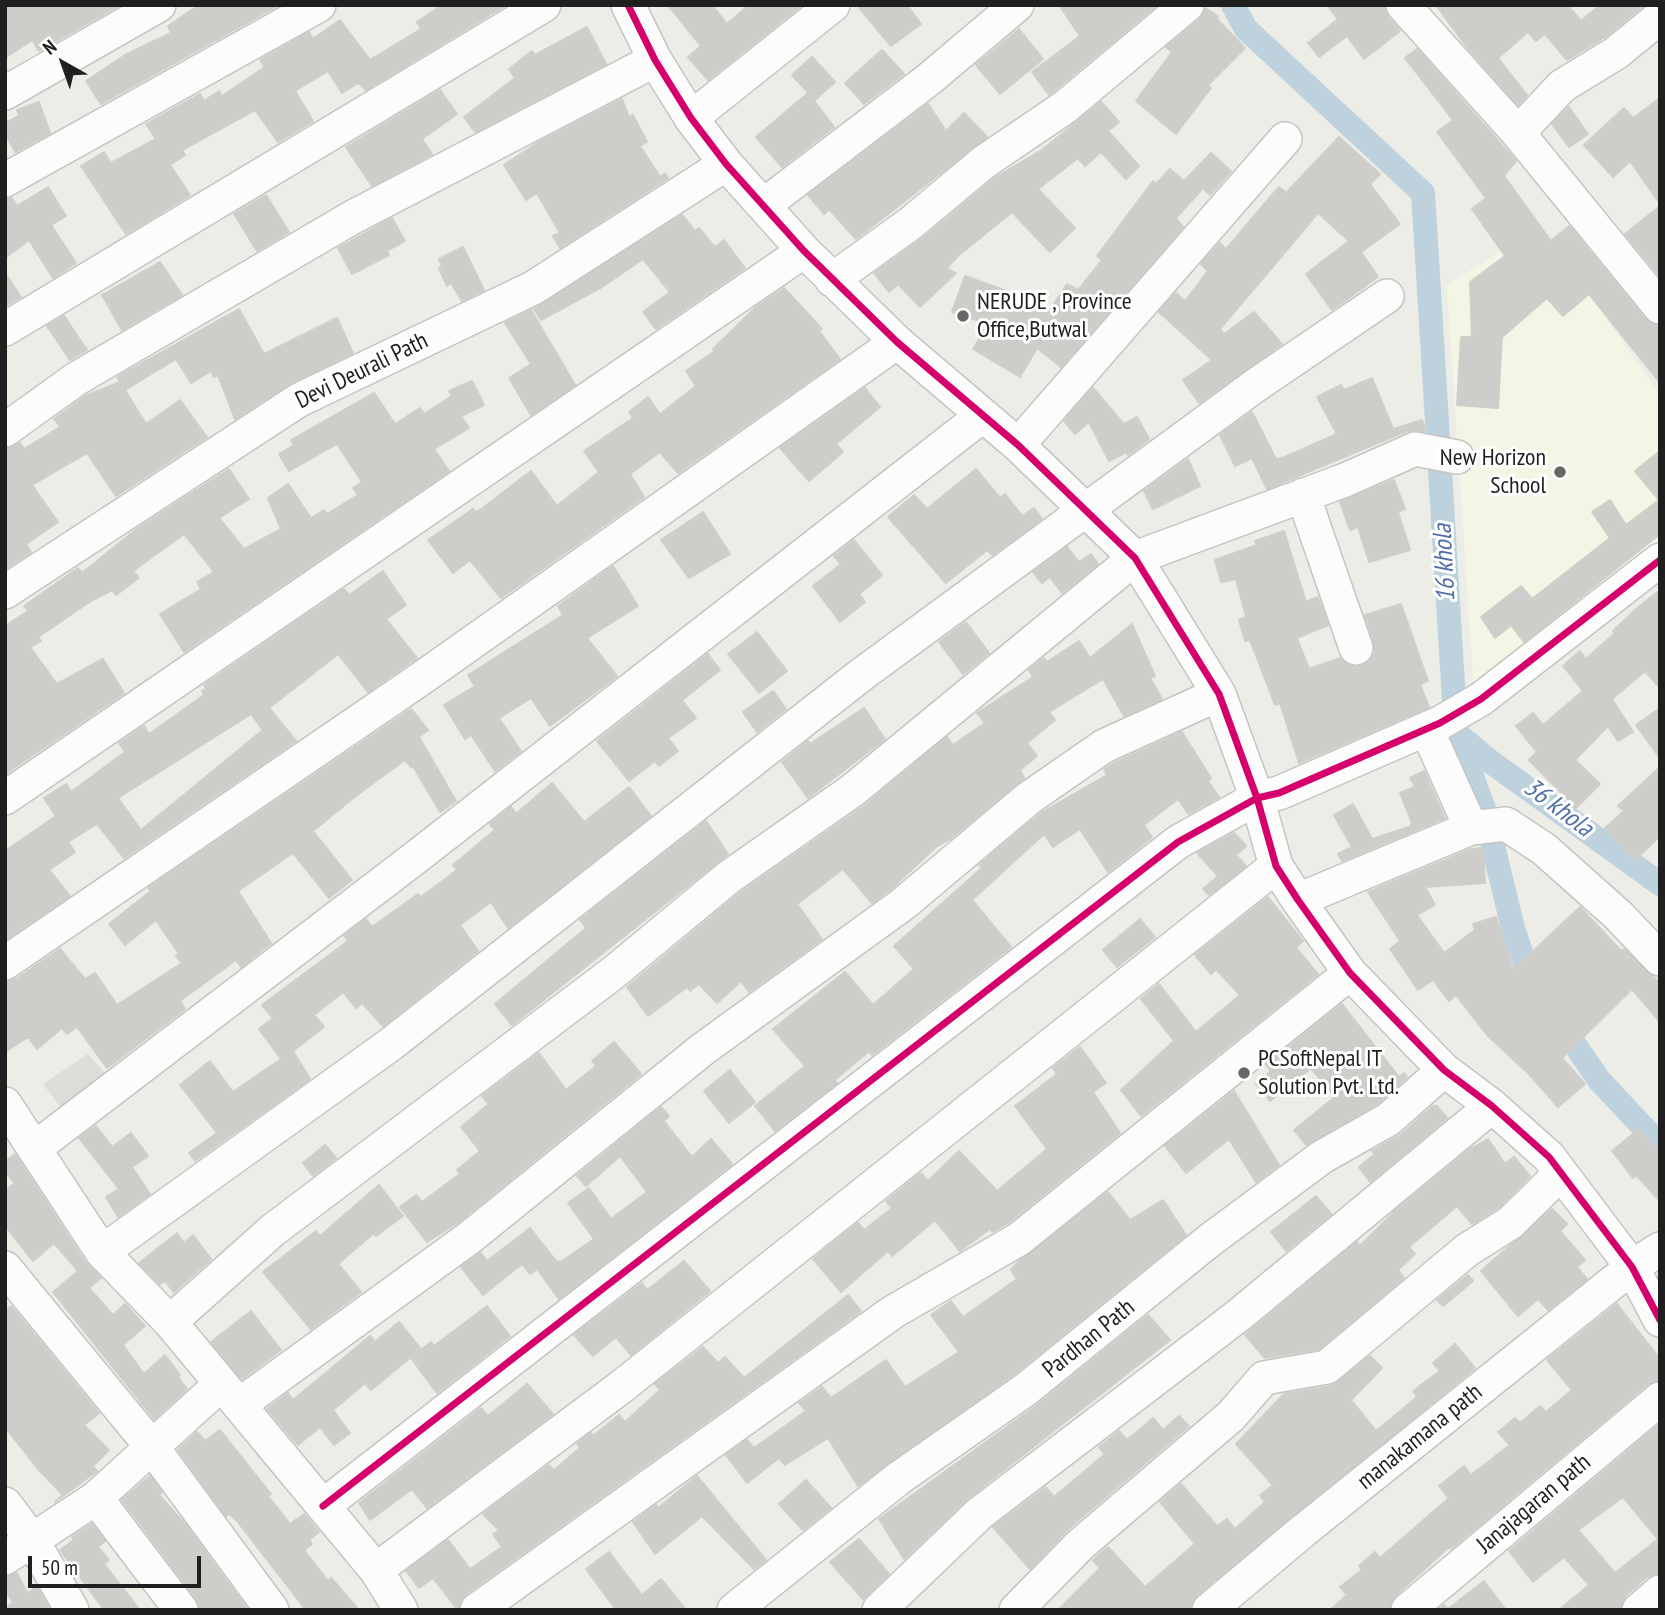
<!DOCTYPE html>
<style>
body{margin:0}
#map{position:relative;width:1665px;height:1615px;overflow:hidden;background:#edede8;font-family:"PT Sans Narrow",sans-serif}
canvas{display:block}
.frame{position:absolute;inset:0;border:7px solid #1f1f1f;pointer-events:none}
.north{position:absolute;left:28px;top:28px;width:70px;height:70px;-webkit-text-stroke:5px #fff;paint-order:stroke;rotate:320deg;font-size:19px;font-weight:700;line-height:28px;text-align:center;color:#1f1f1f}
.north::after{content:'';display:block;margin:auto;width:24px;height:32px;background:#1f1f1f;clip-path:polygon(50% 0,100% 100%,50% 72%,0 100%)}
.scale{position:absolute;left:28px;top:1556px;width:173px;height:32px;box-sizing:border-box;border:4px solid #1f1f1f;border-top:0;padding-left:9px;font-size:21px;line-height:24px;white-space:nowrap;color:#1f1f1f;-webkit-text-stroke:5px #fff;paint-order:stroke}
</style>
<div id="map">
<canvas width="1665" height="1615"></canvas>
<div class="frame"></div>
<div class="north">N</div>
<div class="scale">50 m</div>
</div>
<script>
const context = document.querySelector('canvas').getContext('2d');
context.lineJoin = 'round';
function paint(path, color) {
  context.fillStyle = color;
  context.fill(path, 'evenodd');
}
function shape(rows) {
  const path = new Path2D();
  for (const r of rows) {
    path.moveTo(r[0], r[1]);
    for (let i = 2; i < r.length; i += 2) path.lineTo(r[i], r[i + 1]);
  }
  return path;
}
function strokePath(path, color, width, dash) {
  context.strokeStyle = color;
  context.lineWidth = width;
  context.lineCap = dash ? 'butt' : 'round';
  context.setLineDash(dash || []);
  context.stroke(path);
}
function label(font, color, halo, rows, align = 'center') {
  context.font = font + ' "PT Sans Narrow",sans-serif';
  context.lineWidth = 6;
  context.setLineDash([]);
  context.textBaseline = 'middle';
  context.strokeStyle = halo;
  context.fillStyle = color;
  for (const [text, x, y, turn = 0] of rows) {
    context.save();
    context.translate(x, y);
    context.rotate((+turn || 0) * Math.PI / 180);
    context.textAlign = isNaN(turn) ? turn : align;
    if (halo) context.strokeText(text, 0, 0);
    context.fillText(text, 0, 0);
    context.restore();
  }
}
paint(shape([
 [88,1054,115,1084,68,1117,43,1084]
]), '#dcdcd9');
paint(shape([
 [1541,226,1660,395,1660,548,1474,692,1447,285]
]), '#f3f6e4');
strokePath(shape([
 [1233,5,1246,29,1423,193,1456,733,1484,809,1513,928,1530,979,1599,1080,1660,1145],
 [1456,733,1491,762,1660,884]
]), '#bed2de', 24);
const building = shape([
 [5,5,120,5,39,51,32,40,5,58,5,5],
 [199,5,279,5,101,104,86,81,125,55,171,33,168,26,199,5],
 [442,5,506,5,366,90,358,83,342,93,328,71,295,91,313,121,278,142,255,110,182,150,185,155,170,165,190,195,126,234,81,166,104,152,111,163,156,139,146,124,200,94,204,101,219,91,222,96,265,67,260,60,309,32,313,39,340,20,370,60,421,29,417,22,442,5],
 [668,5,712,5,727,24,749,5,802,5,708,80,688,57,701,46,668,5],
 [857,5,907,5,921,24,891,46,857,5],
 [1059,5,1157,5,1049,95,1032,72,1080,36,1059,5],
 [1327,5,1384,5,1388,17,1400,31,1364,59,1347,36,1319,57,1308,43,1338,19,1327,5],
 [1436,5,1567,5,1581,21,1600,5,1644,5,1605,37,1567,60,1545,34,1536,41,1528,32,1498,58,1527,95,1518,105,1466,46,1436,5],
 [1205,8,1218,16,1216,18,1245,48,1208,85,1211,88,1176,134,1136,101,1172,52,1166,47,1199,20,1205,8],
 [587,27,606,64,475,132,464,117,515,78,509,69,532,51,535,55,587,27],
 [1019,29,1043,59,1000,94,976,65,1019,29],
 [1417,49,1516,161,1504,176,1551,241,1569,226,1645,319,1660,326,1660,383,1589,294,1563,316,1547,298,1502,337,1498,408,1457,405,1461,337,1472,337,1470,282,1505,256,1472,209,1486,198,1437,132,1453,120,1405,58,1417,49],
 [882,50,904,74,864,104,845,83,882,50],
 [812,57,835,82,815,100,792,75,812,57],
 [440,90,457,114,422,139,432,154,372,186,346,147,440,90],
 [808,93,834,127,782,167,756,137,808,93],
 [1660,98,1660,204,1630,161,1613,177,1584,145,1624,108,1633,118,1660,98],
 [622,99,629,117,633,115,647,142,640,146,660,177,665,173,668,178,560,248,553,236,560,233,537,193,526,200,504,165,537,143,622,99],
 [39,102,50,133,15,152,5,133,5,123,19,116,17,110,39,102],
 [1101,102,1119,122,1108,131,1139,166,1126,179,1101,152,1085,166,1078,158,1038,189,1075,228,1050,252,1012,212,958,256,946,269,956,273,920,307,898,284,889,292,874,273,923,238,996,177,1042,150,1101,102],
 [928,104,946,131,964,113,987,137,856,239,829,209,824,214,808,195,928,104],
 [1569,107,1588,134,1569,147,1552,124,1569,107],
 [1339,137,1380,174,1370,184,1400,224,1361,252,1378,277,1332,310,1306,274,1349,241,1318,213,1220,329,1224,334,1254,312,1282,344,1199,403,1183,380,1212,360,1159,312,1176,293,1185,301,1208,271,1201,264,1220,243,1226,249,1279,187,1286,193,1339,137],
 [1211,153,1231,171,1210,195,1203,188,1176,218,1183,227,1061,367,1037,348,1020,377,973,349,988,324,952,312,965,276,1004,290,1048,313,1067,284,1078,290,1102,260,1097,256,1153,181,1156,184,1170,169,1184,181,1211,153],
 [48,187,66,216,51,225,76,263,53,278,29,240,5,258,5,199,12,198,17,206,48,187],
 [266,195,289,232,257,251,234,214,266,195],
 [1660,206,1660,276,1625,234,1660,206],
 [682,215,695,231,699,228,715,247,724,240,745,268,656,329,643,312,670,292,643,259,602,287,541,320,534,309,682,215],
 [392,218,405,241,387,251,389,255,352,274,338,248,392,218],
 [463,247,484,290,462,301,451,283,447,286,439,268,442,266,439,259,463,247],
 [160,262,182,295,122,330,102,295,160,262],
 [5,273,21,297,5,306,5,273],
 [784,288,822,329,819,331,840,359,678,473,660,452,630,474,644,497,501,598,470,560,453,573,428,540,473,509,475,512,480,510,531,471,557,506,599,472,584,451,633,418,629,412,648,397,660,414,696,386,686,371,715,351,713,349,756,307,784,288],
 [239,309,264,354,337,318,353,353,291,383,235,419,218,375,214,377,211,371,191,383,176,359,125,390,117,377,239,309],
 [531,310,575,385,531,415,509,378,531,364,505,323,531,310],
 [64,316,87,350,70,360,47,326,64,316],
 [1372,378,1393,429,1422,420,1426,431,1407,431,1267,489,1252,458,1235,466,1220,435,1252,412,1276,459,1285,457,1337,434,1317,397,1341,385,1344,390,1372,378],
 [472,381,484,405,461,416,469,428,434,449,449,471,184,652,160,614,201,589,197,582,214,572,184,534,133,571,139,578,116,595,112,590,91,601,38,637,41,641,30,647,57,684,103,659,124,693,5,774,5,626,28,611,24,606,78,568,82,573,138,528,229,469,249,499,219,518,244,549,281,529,268,498,288,484,311,518,324,510,327,514,358,495,353,488,362,482,337,444,289,471,279,454,294,445,291,440,374,393,395,424,420,408,424,414,452,396,449,391,472,381],
 [120,382,146,424,180,400,207,437,116,496,87,453,32,485,58,522,26,544,31,552,5,569,5,449,20,443,24,449,60,427,54,419,85,396,120,382],
 [865,388,880,407,836,444,843,452,809,481,780,448,865,388],
 [1093,388,1124,424,1137,417,1149,439,1128,455,1126,452,1109,461,1089,422,1075,434,1064,421,1093,388],
 [1660,451,1660,534,1524,642,1511,625,1495,638,1481,617,1521,586,1532,599,1610,538,1592,512,1610,500,1626,525,1659,500,1635,471,1660,451],
 [1188,459,1200,486,1153,509,1144,491,1188,459],
 [976,469,1000,498,1005,494,1022,516,1034,508,1042,519,992,555,987,550,946,583,888,517,914,495,927,509,976,469],
 [1394,480,1405,509,1398,512,1410,550,1369,562,1358,527,1350,530,1340,502,1394,480],
 [703,512,730,554,689,578,661,540,703,512],
 [1284,531,1306,602,1318,597,1328,625,1297,638,1309,669,1340,658,1353,667,1370,661,1375,652,1374,642,1365,615,1401,604,1428,681,1420,684,1429,707,1299,763,1280,703,1275,705,1250,640,1245,641,1239,620,1246,617,1236,579,1221,582,1215,560,1257,545,1255,541,1284,531],
 [854,540,882,575,859,594,865,602,840,622,813,586,841,564,834,556,854,540],
 [1067,547,1079,562,1091,554,1098,564,1062,593,1050,577,1042,583,1033,572,1067,547],
 [613,566,638,606,587,638,617,676,550,726,531,698,499,718,521,751,495,771,471,735,465,739,444,705,475,686,468,675,563,615,558,606,613,566],
 [383,571,406,605,386,619,417,658,368,692,338,654,269,708,296,741,124,858,97,824,68,842,75,852,49,870,70,896,6,939,5,851,56,816,44,798,66,784,71,792,125,752,119,743,144,726,149,734,204,695,202,691,206,689,204,685,344,589,349,595,383,571],
 [251,714,263,730,141,830,118,798,251,714],
 [1660,590,1660,688,1645,671,1612,699,1633,732,1618,741,1608,726,1575,760,1600,784,1576,808,1529,760,1537,752,1516,726,1533,713,1543,725,1583,691,1563,666,1580,651,1586,659,1615,633,1613,631,1636,609,1660,590],
 [966,622,989,653,963,674,939,642,966,622],
 [1132,624,1155,676,1150,678,1162,699,1124,716,1103,679,1049,712,1055,720,1027,743,1037,756,1020,770,1024,778,950,839,936,847,891,889,872,903,843,869,797,904,822,939,749,992,741,981,717,1003,699,984,690,991,687,987,648,1016,627,987,741,892,864,806,947,737,953,745,985,723,977,713,1033,677,1029,670,1044,658,1047,662,1079,641,1090,658,1132,624],
 [757,632,787,671,759,693,728,654,757,632],
 [708,654,720,670,682,700,696,718,668,738,678,751,659,766,655,761,629,781,597,741,708,654],
 [773,691,786,709,757,732,743,712,773,691],
 [864,708,885,739,808,798,782,762,808,741,810,744,864,708],
 [1660,708,1660,758,1636,725,1660,708],
 [411,709,428,730,419,737,456,801,440,812,413,766,411,767,405,760,357,795,313,831,352,880,329,898,293,853,238,891,271,943,241,967,236,960,180,1001,185,1009,107,1068,77,1027,67,1034,62,1028,37,1049,28,1037,5,1052,5,982,16,979,60,949,85,979,95,973,117,1005,182,963,176,956,179,954,156,920,125,945,109,924,151,891,148,888,411,709],
 [1182,732,1211,778,1208,781,1219,797,1188,814,1178,799,1144,825,1152,837,1108,872,1080,829,1053,847,1044,834,972,900,1011,947,872,1055,869,1051,835,1080,837,1083,775,1131,755,1106,805,1066,773,1029,845,972,873,1005,914,969,894,946,982,868,979,865,1041,813,1107,775,1104,769,1114,763,1182,732],
 [1660,767,1660,836,1635,860,1605,828,1624,811,1618,806,1660,767],
 [1424,771,1445,818,1342,861,1338,854,1352,847,1334,815,1353,804,1372,839,1409,827,1412,823,1400,793,1415,787,1410,778,1424,771],
 [552,783,584,822,629,787,651,816,508,928,491,902,460,925,478,951,383,1026,362,1003,356,1008,343,992,314,1015,324,1027,293,1051,310,1079,195,1161,189,1153,217,1133,180,1085,210,1061,233,1092,281,1059,259,1029,273,1018,262,1005,348,941,344,936,366,919,372,927,418,894,421,897,457,870,453,865,495,830,490,824,511,807,516,814,552,783],
 [706,821,728,854,512,1025,495,1004,586,928,580,920,706,821],
 [1234,833,1246,846,1236,855,1246,866,1209,895,1203,889,1218,876,1197,853,1234,833],
 [1483,848,1485,883,1425,887,1435,905,1417,915,1444,953,1475,930,1473,924,1496,917,1513,970,1580,907,1621,951,1624,949,1660,983,1660,1022,1632,989,1562,1058,1585,1084,1558,1107,1529,1074,1487,1035,1456,995,1449,1001,1433,980,1418,990,1390,949,1400,941,1368,892,1471,849,1483,848],
 [1268,897,1303,941,1296,948,1318,974,1141,1116,1121,1090,1174,1041,1141,999,1159,984,1196,1032,1240,995,1216,969,1211,974,1195,955,1268,897],
 [1140,919,1155,937,1117,967,1103,950,1140,919],
 [1342,1004,1399,1077,1404,1073,1407,1077,1378,1103,1306,1145,1294,1130,1335,1097,1311,1068,1270,1101,1256,1084,1271,1071,1266,1065,1342,1004],
 [614,1042,641,1074,457,1223,427,1242,400,1207,416,1195,422,1202,460,1174,457,1170,480,1151,461,1127,489,1104,482,1096,539,1053,566,1090,596,1066,592,1061,614,1042],
 [1080,1047,1106,1083,1093,1092,1120,1133,1008,1223,992,1232,990,1229,960,1251,935,1220,892,1256,888,1251,841,1292,813,1259,858,1223,864,1230,892,1208,886,1201,921,1173,928,1181,959,1151,997,1191,1047,1149,1015,1106,1057,1074,1053,1068,1080,1047],
 [730,1070,755,1102,729,1123,704,1091,730,1070],
 [1234,1091,1279,1165,1256,1182,1229,1139,1186,1173,1165,1146,1234,1091],
 [1433,1106,1437,1106,1447,1118,1370,1182,1359,1167,1375,1154,1372,1151,1402,1134,1433,1106],
 [661,1107,669,1116,664,1121,692,1157,711,1139,732,1164,559,1299,537,1269,530,1274,522,1264,483,1295,461,1267,481,1253,487,1261,530,1228,557,1262,562,1261,594,1239,568,1203,589,1188,611,1219,647,1192,620,1156,586,1186,577,1176,661,1107],
 [96,1126,112,1147,131,1133,148,1156,132,1167,150,1194,118,1217,106,1197,119,1189,79,1138,96,1126],
 [1639,1129,1660,1155,1660,1201,1636,1175,1633,1178,1612,1151,1639,1129],
 [1488,1139,1505,1164,1514,1157,1530,1176,1498,1208,1472,1224,1457,1206,1409,1247,1415,1254,1398,1270,1404,1278,1319,1349,1265,1358,1245,1335,1357,1242,1360,1246,1394,1212,1470,1149,1488,1139],
 [325,1145,336,1158,313,1176,303,1163,325,1145],
 [15,1154,86,1263,101,1278,89,1288,113,1315,125,1304,145,1326,123,1345,144,1374,165,1355,180,1375,178,1377,187,1389,154,1419,53,1292,78,1271,54,1243,33,1261,5,1226,5,1190,15,1183,5,1171,5,1162,15,1154],
 [379,1185,403,1216,376,1236,374,1233,338,1264,361,1292,311,1329,263,1272,316,1231,320,1236,379,1185],
 [1108,1192,1130,1220,1163,1200,1186,1235,1013,1375,858,1486,828,1438,785,1465,779,1458,747,1483,726,1455,747,1440,754,1448,806,1411,799,1403,822,1387,831,1398,886,1360,905,1387,959,1352,931,1315,951,1301,963,1317,1017,1279,1011,1270,1018,1262,1108,1192],
 [1316,1196,1331,1214,1286,1251,1271,1232,1316,1196],
 [1552,1209,1567,1224,1560,1231,1585,1260,1577,1267,1587,1279,1548,1310,1538,1299,1518,1316,1481,1271,1552,1209],
 [177,1233,184,1243,193,1235,211,1259,174,1292,165,1281,160,1284,139,1263,177,1233],
 [684,1261,710,1291,631,1355,616,1337,593,1356,574,1335,642,1283,647,1290,684,1261],
 [1468,1275,1473,1281,1443,1306,1437,1300,1468,1275],
 [848,1295,861,1311,466,1594,458,1610,433,1578,419,1588,406,1571,448,1540,470,1569,502,1547,493,1534,499,1530,483,1514,549,1465,554,1470,580,1448,577,1444,591,1433,593,1436,619,1415,625,1422,660,1390,655,1384,703,1347,718,1363,725,1357,744,1378,848,1295],
 [1617,1304,1660,1359,1660,1380,1648,1384,1451,1549,1449,1547,1395,1596,1389,1610,1330,1610,1347,1595,1340,1587,1362,1570,1359,1566,1375,1552,1380,1558,1449,1498,1439,1486,1464,1466,1471,1475,1510,1445,1498,1432,1515,1418,1520,1423,1540,1406,1546,1412,1572,1390,1547,1360,1617,1304],
 [11,1306,99,1413,84,1425,109,1450,93,1466,97,1471,55,1502,63,1495,38,1469,5,1427,5,1311,11,1306],
 [487,1306,510,1336,437,1393,411,1358,431,1342,434,1346,487,1306],
 [251,1311,281,1350,242,1379,211,1342,251,1311],
 [1148,1315,1170,1340,968,1498,904,1559,879,1519,1036,1406,1148,1315],
 [399,1322,421,1349,371,1390,365,1383,333,1410,350,1433,334,1445,320,1427,298,1445,267,1409,288,1393,293,1400,370,1336,375,1342,399,1322],
 [1455,1344,1475,1368,1197,1595,1190,1610,1058,1610,1100,1568,1093,1560,1108,1547,1145,1587,1195,1544,1160,1502,1181,1484,1217,1526,1227,1519,1235,1529,1265,1502,1260,1495,1273,1485,1236,1444,1284,1394,1331,1386,1370,1356,1382,1368,1351,1400,1376,1431,1417,1397,1413,1391,1440,1371,1433,1363,1455,1344],
 [527,1384,553,1414,427,1508,412,1489,370,1520,359,1503,481,1408,488,1416,527,1384],
 [1179,1416,1189,1426,1068,1529,1030,1569,993,1527,1046,1487,1054,1497,1105,1454,1099,1447,1119,1431,1127,1440,1153,1418,1163,1430,1179,1416],
 [1660,1424,1660,1573,1647,1577,1626,1595,1620,1610,1559,1610,1589,1585,1564,1557,1533,1582,1509,1551,1660,1424],
 [1623,1497,1658,1539,1615,1573,1578,1530,1623,1497],
 [220,1430,271,1494,268,1496,290,1524,304,1514,319,1532,309,1540,312,1544,304,1550,328,1581,331,1578,359,1610,306,1610,237,1521,229,1514,226,1516,178,1450,197,1432,205,1441,220,1430],
 [150,1476,162,1492,159,1495,186,1525,248,1610,200,1610,196,1598,122,1500,150,1476],
 [697,1476,766,1560,754,1569,702,1516,655,1554,633,1522,656,1505,658,1508,697,1476],
 [806,1480,831,1508,803,1530,779,1504,806,1480],
 [92,1524,105,1541,98,1547,109,1560,104,1564,140,1610,104,1610,60,1550,74,1540,72,1537,92,1524],
 [859,1539,889,1574,863,1599,830,1562,859,1539],
 [609,1552,642,1595,661,1579,686,1610,616,1610,586,1569,609,1552],
 [17,1573,27,1593,37,1587,50,1610,5,1610,13,1602,5,1591,5,1577,17,1573],
 [1484,1581,1506,1610,1438,1610,1444,1605,1448,1609,1484,1581]
]);
paint(building, '#cecdc9');
strokePath(building, '#d0cec9', 2);
const minor = shape([
 [628,5,655,60,691,118,726,164,804,251,897,342,1018,445,1135,558,1219,694,1257,798,1276,866,1298,900,1350,973,1444,1070,1492,1106,1549,1157,1632,1267,1660,1320],
 [1403,5,1518,133,1660,307],
 [5,93,159,5],
 [691,118,833,5],
 [1518,133,1562,86,1616,53,1660,17],
 [5,180,319,5],
 [764,205,928,80,1017,5],
 [832,280,911,223,984,162,1065,107,1187,5],
 [5,329,544,5],
 [5,430,76,379,353,217,655,60],
 [1018,445,1285,139],
 [1303,495,1356,648],
 [5,592,299,400,533,288,726,164],
 [1427,730,1471,828],
 [5,798,804,251],
 [1298,900,1471,828,1506,824,1544,849,1618,915,1660,959],
 [5,963,419,680,897,342],
 [5,1104,102,1252,170,1322,239,1405,376,1570,401,1610],
 [35,1148,415,858,982,416],
 [102,1252,391,1044,861,675,1256,385,1387,296],
 [5,1268,152,1447,272,1610],
 [170,1322,273,1230,613,973,729,877,853,790,1135,558,1345,480,1415,449,1457,457],
 [239,1405,469,1238,703,1049,903,904,1029,798,1104,746,1219,694],
 [96,1498,181,1610],
 [5,1504,32,1540,72,1610],
 [323,1506,1178,842,1257,798,1279,793,1440,723,1481,699,1660,560],
 [5,1558,96,1498,220,1385],
 [376,1570,621,1387,1276,866],
 [477,1610,893,1312,1019,1239,1350,973],
 [734,1610,899,1478,1025,1390,1210,1240,1322,1157,1389,1119,1444,1070],
 [879,1610,980,1513,1239,1315,1492,1106],
 [1016,1610,1081,1544,1231,1416,1264,1378,1327,1367,1467,1250,1510,1223,1561,1173],
 [1209,1610,1303,1531,1632,1267,1660,1249],
 [1408,1610,1660,1399],
 [1639,1610,1660,1592]
]);
strokePath(minor, '#c4c4c2', 36);
strokePath(minor, '#fcfcfc', 33);
strokePath(shape([
 [628,5,655,60,691,118,726,164,804,251,897,342,1018,445,1135,558,1219,694,1257,798,1276,866,1298,900,1350,973,1444,1070,1492,1106,1549,1157,1632,1267,1660,1320],
 [323,1506,1178,842,1257,798,1279,793,1440,723,1481,699,1660,560]
]), '#d6006c', 7);
for (const [x, y, r, color] of [
 [963,316,7,"#676765"],
 [1560,472,7,"#676765"],
 [1244,1073,7,"#676765"]
]) {
  const dot = new Path2D();
  dot.arc(x, y, r, 0, 2 * Math.PI);
  context.fillStyle = color;
  context.fill(dot);
  strokePath(dot, '#fff', 2.5);
}
label('24px', '#1f1f1f', '#fff', [
 ["NERUDE , Province",977,302],
 ["Office,Butwal",977,330],
 ["New Horizon",1546,458,"right"],
 ["School",1546,486,"right"],
 ["PCSoftNepal IT",1258,1059],
 ["Solution Pvt. Ltd.",1258,1087]
], 'left');
label('24px', '#1f1f1f', '#fff', [
 ["Devi Deurali Path",362,371,-26],
 ["Pardhan Path",1089,1339,-39],
 ["manakamana path",1420,1437,-39],
 ["Janajagaran path",1534,1504,-40]
]);
label('italic 26px', '#526ea8', '#fff', [
 ["16 khola",1445,563,-93],
 ["36 khola",1558,808,37]
]);
</script>
